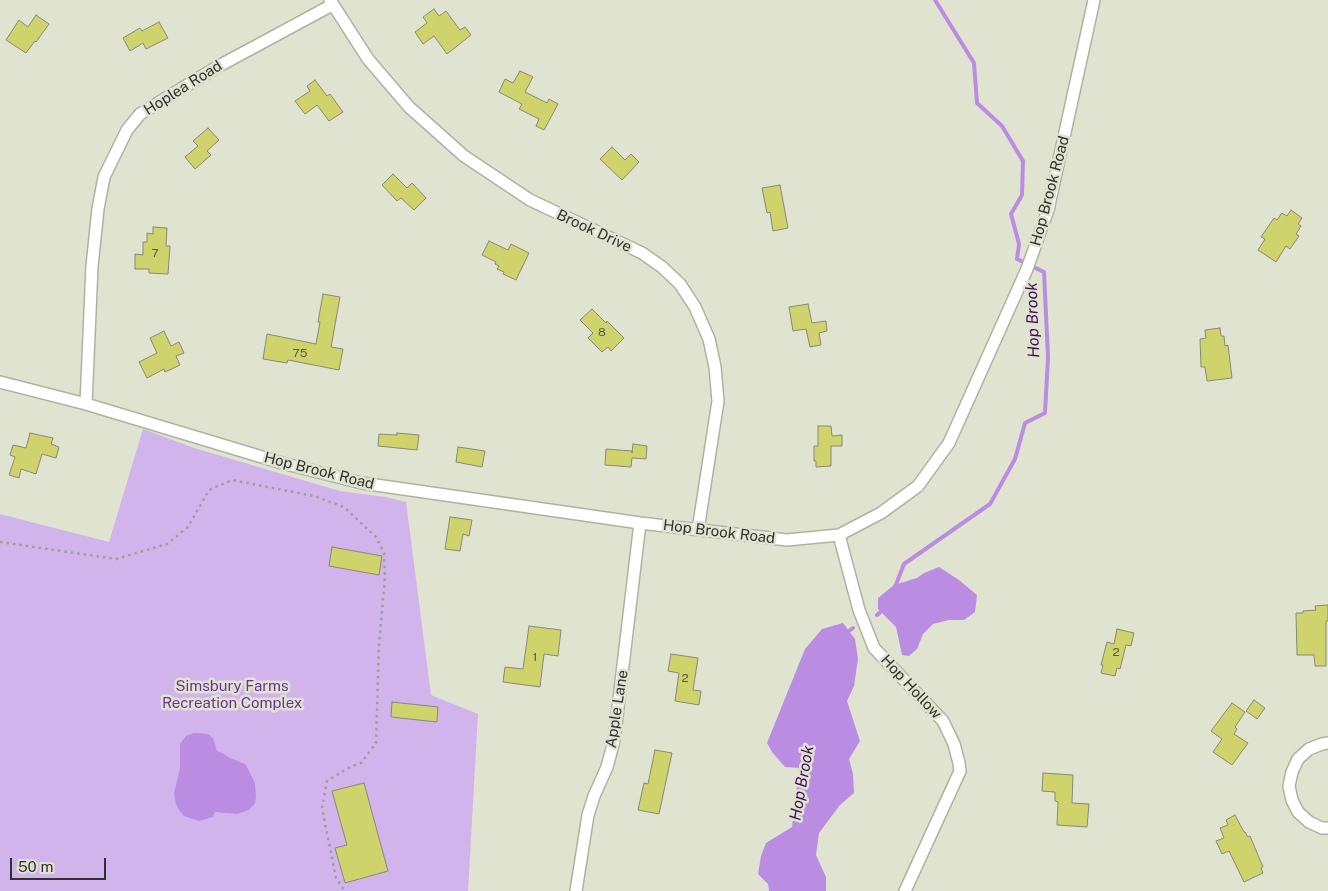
<!DOCTYPE html>
<style>
body{margin:0}
#map{position:relative;width:1328px;height:891px;overflow:hidden;background:#e1e3d1;font-family:"Public Sans",sans-serif}
canvas{display:block}
.scale{position:absolute;left:10px;top:858px;width:96px;height:22px;box-sizing:border-box;border:2px solid #31322b;border-top:0;padding-left:6px;font-size:15px;line-height:18px;white-space:nowrap;color:#31322b;-webkit-text-stroke:4px #e1e3d1;paint-order:stroke}
</style>
<div id="map">
<canvas width="1328" height="891"></canvas>
<div class="scale">50 m</div>
</div>
<script>
const context = document.querySelector('canvas').getContext('2d');
context.lineJoin = 'round';
function paint(path, color) {
  context.fillStyle = color;
  context.fill(path, 'evenodd');
}
function shape(rows) {
  const path = new Path2D();
  for (const r of rows) {
    path.moveTo(r[0], r[1]);
    for (let i = 2; i < r.length; i += 2) path.lineTo(r[i], r[i + 1]);
  }
  return path;
}
function strokePath(path, color, width, dash) {
  context.strokeStyle = color;
  context.lineWidth = width;
  context.lineCap = dash ? 'butt' : 'round';
  context.setLineDash(dash || []);
  context.stroke(path);
}
function label(font, color, halo, rows, align = 'center') {
  context.font = font + ' "Public Sans",sans-serif';
  context.lineWidth = 5;
  context.setLineDash([]);
  context.textBaseline = 'middle';
  context.strokeStyle = halo;
  context.fillStyle = color;
  for (const [text, x, y, turn = 0] of rows) {
    context.save();
    context.translate(x, y);
    context.rotate((+turn || 0) * Math.PI / 180);
    context.textAlign = isNaN(turn) ? turn : align;
    if (halo) context.strokeText(text, 0, 0);
    context.fillText(text, 0, 0);
    context.restore();
  }
}
paint(shape([
 [143,429,194,448,340,491,385,497,406,502,431,695,478,714,468,891,0,891,0,514,109,542]
]), '#d1b4ec');
paint(shape([
 [939,567,959,580,977,595,975,612,964,620,949,620,933,624,923,634,917,649,909,656,902,655,896,627,878,609,878,598,894,585,917,578,924,573],
 [843,623,855,639,858,659,854,686,847,701,860,741,849,759,853,774,854,793,840,805,819,833,816,855,826,877,826,891,769,891,768,884,758,874,761,856,766,843,792,827,799,768,785,767,772,752,767,743,805,649,822,629],
 [194,733,208,734,213,738,217,751,222,753,230,758,245,764,247,767,255,783,256,797,255,803,249,810,237,814,215,812,213,817,199,821,184,816,179,810,176,804,174,794,180,768,180,744,186,736]
]), '#bb8de2');
strokePath(shape([
 [895,587,904,564,990,504,1015,459,1025,423,1045,413,1048,357,1044,272,1017,259,1019,244,1011,214,1022,195,1023,161,1002,126,977,103,974,63,935,0],
 [877,615,884,609],
 [845,634,853,628]
]), '#bb8de2', 4);
const building = shape([
 [434,9,439,16,446,11,460,30,465,27,471,35,447,54,434,36,423,44,415,32,427,23,423,17,434,9],
 [36,15,49,24,36,42,35,41,26,53,6,40,19,20,28,27,36,15],
 [159,22,168,38,146,49,143,43,130,51,123,38,140,28,142,31,159,22],
 [520,71,533,77,525,92,547,103,549,99,558,104,544,130,536,126,539,119,519,109,522,104,499,92,505,79,513,83,520,71],
 [315,80,327,96,330,94,343,112,329,121,317,105,305,114,295,101,310,91,307,86,315,80],
 [208,128,219,140,207,151,211,155,195,169,185,157,198,146,193,141,208,128],
 [612,147,625,160,631,154,639,162,622,180,600,159,612,147],
 [393,174,407,188,412,183,426,198,414,210,401,198,397,201,382,185,393,174],
 [780,185,788,228,773,231,770,212,767,213,762,188,780,185],
 [1291,210,1302,218,1298,224,1301,226,1296,234,1299,236,1290,249,1286,246,1276,262,1258,250,1265,239,1261,237,1274,218,1277,220,1282,213,1287,216,1291,210],
 [153,227,167,228,166,246,170,246,168,274,149,273,149,269,135,269,135,254,143,255,143,242,147,242,147,233,153,234,153,227],
 [489,241,508,250,511,244,529,253,516,280,503,274,504,272,497,269,499,266,495,264,496,262,482,255,489,241],
 [323,294,340,297,331,347,343,349,339,370,288,360,287,363,263,359,267,334,316,344,320,322,318,322,323,294],
 [808,304,812,323,826,321,827,331,819,333,821,345,810,347,806,329,793,331,789,307,808,304],
 [592,309,606,323,607,321,624,338,611,351,608,347,602,352,588,338,593,333,580,320,592,309],
 [1220,328,1221,336,1224,336,1225,346,1228,345,1232,378,1207,381,1205,367,1201,367,1200,339,1206,338,1205,330,1220,328],
 [164,331,171,346,179,342,184,353,176,356,180,365,165,372,164,369,147,378,139,362,157,353,150,338,164,331],
 [818,426,831,426,832,436,842,435,842,446,831,446,831,466,816,467,816,461,814,461,814,446,818,446,818,426],
 [30,433,53,438,51,444,59,447,56,458,42,454,36,474,21,469,19,478,9,475,15,457,10,455,13,445,26,448,30,433],
 [397,433,419,435,417,450,378,446,379,434,397,435,397,433],
 [633,444,647,446,646,459,632,458,631,467,605,465,606,449,632,451,632,453,633,444],
 [458,447,485,451,482,467,456,462,458,447],
 [450,517,472,520,469,536,463,534,460,551,445,549,450,517],
 [332,547,382,556,379,575,329,566,332,547],
 [1328,605,1328,621,1326,621,1326,666,1315,666,1314,655,1297,655,1296,613,1303,613,1303,611,1316,610,1315,606,1328,605],
 [529,626,561,630,558,656,544,654,540,687,503,682,505,667,523,669,529,626],
 [1117,629,1134,633,1131,646,1126,645,1120,669,1117,668,1115,676,1101,673,1103,665,1101,665,1107,642,1114,644,1117,629],
 [671,654,698,658,693,690,701,691,699,705,675,701,679,673,668,671,671,654],
 [1254,700,1265,708,1257,719,1246,711,1254,700],
 [392,702,438,707,437,722,391,717,392,702],
 [1232,703,1245,712,1235,727,1237,729,1234,734,1248,743,1232,765,1213,752,1222,739,1211,731,1232,703],
 [655,750,672,753,659,814,638,810,644,783,648,784,655,750],
 [1043,773,1073,775,1072,803,1089,804,1087,827,1057,825,1058,802,1055,801,1055,792,1042,791,1043,773],
 [364,783,388,871,345,883,335,848,347,845,332,791,364,783],
 [1235,815,1244,832,1245,832,1248,837,1250,836,1263,867,1261,868,1263,873,1244,882,1229,851,1222,854,1216,841,1224,838,1220,828,1228,825,1226,820,1235,815]
]);
paint(building, '#ced46b');
strokePath(building, '#878978', 1);
const street = shape([
 [330,0,368,59,409,107,464,156,530,200,642,253,662,267,680,284,695,307,709,339,715,367,718,401,698,530],
 [0,382,86,404,282,463,362,483,640,523,787,540,839,535,881,513,918,486,949,443,1027,269,1048,210,1094,0],
 [86,404,92,266,98,209,104,177,127,130,140,114,217,67,332,5],
 [839,535,859,610,874,648,943,721,954,744,959,763,960,771,905,891],
 [1328,743,1322,744,1309,749,1298,759,1292,772,1289,786,1292,800,1298,812,1309,822,1322,828,1328,828],
 [576,891,588,815,594,796,607,767,614,741,640,523]
]);
strokePath(street, '#b0b2a0', 14);
strokePath(shape([
 [0,542,116,559,167,544,188,527,209,490,232,480,314,496,344,507,376,537,384,553,385,578,379,644,376,743,361,763,350,767,327,781,322,808,336,878,345,891]
]), '#9fa093', 2.5, [2.5, 4]);
strokePath(street, '#fff', 11);
label('12px', '#585a3b', null, [
 ["7",155,253],
 ["8",602,332],
 ["75",300,353],
 ["2",1116,652],
 ["1",535,657],
 ["2",685,678]
]);
label('15px', '#31322b', '#e1e3d1', [
 ["Hoplea Road",183,88,-32],
 ["Hop Brook Road",1050,191,-75],
 ["Brook Drive",594,231,25],
 ["Hop Brook Road",319,471,14],
 ["Hop Brook Road",719,532,7],
 ["Hop Hollow",911,687,47],
 ["Apple Lane",617,709,-81]
]);
label('15px', '#6b3194', '#e1e3d1', [
 ["Simsbury Farms",232,686],
 ["Recreation Complex",232,703]
]);
label('italic 16px', '#3b0c58', '#e1e3d1', [
 ["Hop Brook",1033,320,-92],
 ["Hop Brook",802,783,-80]
]);
</script>
